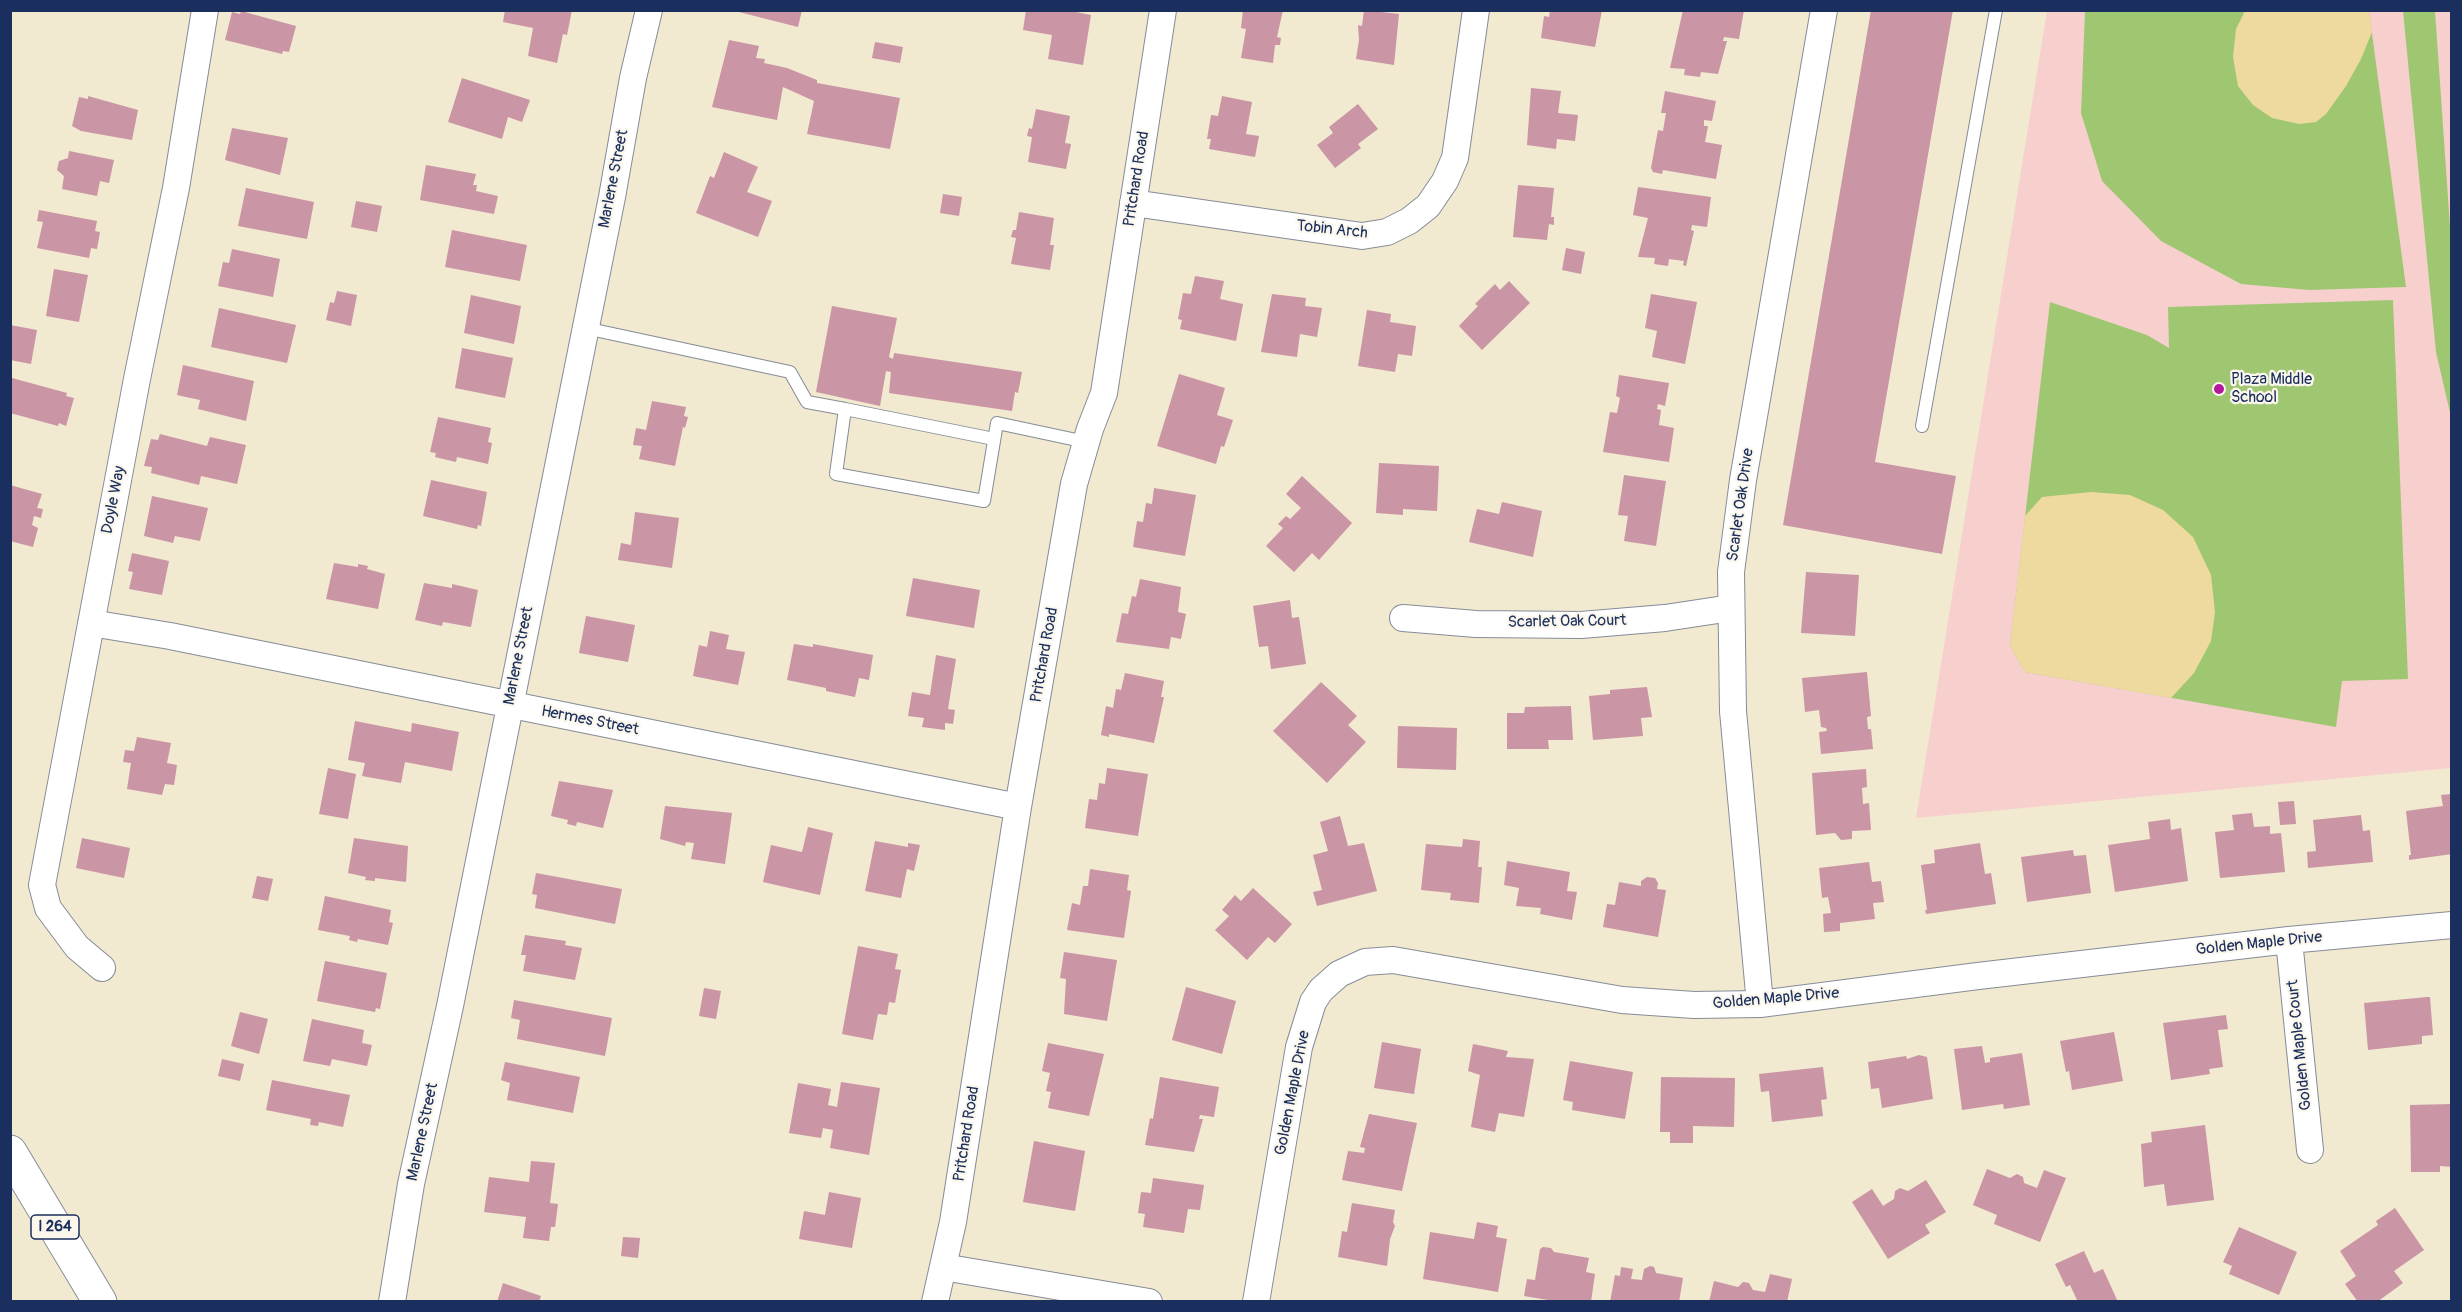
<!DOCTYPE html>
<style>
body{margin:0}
#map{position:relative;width:2462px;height:1312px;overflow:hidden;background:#f1e9d0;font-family:Pangolin,sans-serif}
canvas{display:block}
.frame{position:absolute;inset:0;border:12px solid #1b2f5e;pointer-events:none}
</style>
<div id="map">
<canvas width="2462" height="1312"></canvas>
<div class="frame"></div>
</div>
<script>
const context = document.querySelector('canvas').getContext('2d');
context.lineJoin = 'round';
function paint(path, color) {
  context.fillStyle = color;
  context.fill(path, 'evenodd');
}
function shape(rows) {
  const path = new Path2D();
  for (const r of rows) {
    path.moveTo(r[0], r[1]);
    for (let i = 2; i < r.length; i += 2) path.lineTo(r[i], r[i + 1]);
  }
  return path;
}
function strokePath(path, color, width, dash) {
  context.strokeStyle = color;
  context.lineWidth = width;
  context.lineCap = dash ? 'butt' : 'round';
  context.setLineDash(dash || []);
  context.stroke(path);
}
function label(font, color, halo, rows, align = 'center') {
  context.font = font + ' Pangolin,sans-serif';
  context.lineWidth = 4.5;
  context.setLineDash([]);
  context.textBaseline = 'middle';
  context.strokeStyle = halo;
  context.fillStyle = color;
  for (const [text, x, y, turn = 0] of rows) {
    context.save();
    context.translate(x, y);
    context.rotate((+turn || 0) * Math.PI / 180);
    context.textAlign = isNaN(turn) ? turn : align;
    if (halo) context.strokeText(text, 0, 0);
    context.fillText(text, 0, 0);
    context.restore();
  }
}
paint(shape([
 [2047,11,2451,11,2451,768,1916,818]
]), '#f7d0ce');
paint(shape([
 [2085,11,2369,11,2406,287,2309,290,2241,284,2161,241,2102,181,2081,113],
 [2403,11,2435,11,2451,241,2451,417,2436,352],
 [2393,300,2408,679,2342,681,2336,727,2025,672,2010,646,2050,302,2147,335,2169,348,2168,307]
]), '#9fc772');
paint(shape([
 [2245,11,2369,11,2372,32,2361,59,2346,86,2326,114,2316,122,2299,124,2272,118,2253,105,2238,86,2233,57,2236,29],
 [2091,492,2130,495,2163,510,2193,537,2211,575,2215,612,2211,641,2194,673,2171,698,2025,672,2010,646,2025,516,2042,497]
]), '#eeda9e');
paint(shape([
 [505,10,572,10,567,35,563,34,557,63,528,56,533,28,503,22],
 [731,10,802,10,798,27],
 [1026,10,1066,10,1091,15,1083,65,1048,59,1052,35,1023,30],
 [1243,10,1283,10,1277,37,1281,38,1280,45,1275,45,1273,63,1241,58,1246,29,1241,28],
 [1364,10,1399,14,1394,65,1356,59,1359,40,1358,25,1362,26],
 [1550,10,1602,10,1595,47,1541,38,1544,16,1549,17],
 [1683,10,1744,10,1739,39,1724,37,1723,41,1727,41,1718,74,1701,72,1700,77,1684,75,1685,69,1670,68],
 [1871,10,1953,10,1875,462,1956,476,1942,554,1783,525],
 [241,11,296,26,289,52,283,51,282,54,225,40,232,12,240,14],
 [729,40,759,46,756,58,765,59,764,63,787,68,817,80,817,83,900,98,890,149,807,134,814,101,783,87,777,120,712,107],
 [875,42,903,47,900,63,872,58],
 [462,78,530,100,522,122,508,117,502,139,448,122],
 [1531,88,1561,91,1558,113,1578,115,1575,141,1557,139,1556,149,1527,145],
 [1665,91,1716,101,1712,121,1704,120,1704,126,1708,126,1705,142,1722,145,1716,179,1663,170,1662,174,1653,172,1651,168,1658,130,1663,131,1666,113,1661,113],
 [88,96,138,110,132,140,81,131,72,126,79,97,88,99],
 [1222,96,1252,102,1246,134,1259,136,1255,157,1209,149,1211,139,1207,139,1211,115,1218,116],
 [1358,104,1378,129,1358,144,1361,148,1335,168,1317,145,1333,133,1329,127],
 [1036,109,1070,116,1065,143,1071,144,1066,169,1028,162,1032,137,1027,136,1029,128,1032,129],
 [232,128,288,138,280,175,225,160],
 [69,151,114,160,109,183,100,181,97,196,62,189,64,176,57,170,59,161,68,158],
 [724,152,758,167,747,192,772,201,758,237,696,213,710,176,714,178],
 [426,165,476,174,473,185,477,185,476,191,498,196,494,214,420,200],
 [1518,185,1554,188,1551,217,1554,217,1554,225,1549,224,1547,240,1513,237],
 [1638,187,1711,197,1707,227,1692,225,1691,230,1694,231,1686,266,1683,265,1684,261,1669,259,1668,266,1654,264,1655,258,1638,257,1648,218,1633,215],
 [246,188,314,202,307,239,238,226],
 [943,194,962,197,959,216,940,213],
 [356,201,382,206,377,232,351,227],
 [39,210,97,221,95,231,100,232,97,249,91,248,89,258,37,248,43,222,37,221],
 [1019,212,1054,218,1050,245,1054,245,1050,270,1011,264,1016,238,1011,237,1013,230,1016,230],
 [452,230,527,245,520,281,445,267],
 [1566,248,1585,252,1581,274,1562,270],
 [232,249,280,259,273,297,218,286,223,262,229,263],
 [54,269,88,275,79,322,46,316],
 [1195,276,1224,281,1220,299,1243,304,1236,341,1180,329,1182,320,1178,319,1183,293,1191,294],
 [1509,281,1530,303,1482,350,1459,326,1478,306,1475,304,1495,284,1500,290],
 [337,291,357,295,351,326,326,320,330,302,334,303],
 [1272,294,1306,298,1305,306,1322,308,1317,337,1300,334,1297,357,1261,352],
 [1651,294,1697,302,1685,364,1652,357,1657,331,1645,328],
 [471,295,521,306,514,344,464,333],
 [832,306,897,318,889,357,893,359,894,353,1022,372,1018,393,1015,392,1012,411,889,393,891,372,886,371,880,406,816,392],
 [219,308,296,325,287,363,211,347],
 [1367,310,1391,314,1390,322,1416,326,1412,356,1398,354,1395,372,1358,366],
 [10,325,37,330,31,364,10,360],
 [462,348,513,358,505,398,455,388],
 [183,365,254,381,246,421,198,409,200,400,177,395],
 [1179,374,1225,388,1217,415,1233,420,1224,447,1221,446,1216,464,1157,446],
 [1619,375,1669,383,1665,406,1658,404,1657,409,1661,410,1659,425,1674,428,1669,462,1603,452,1610,412,1617,413,1620,398,1616,396],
 [12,378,67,393,66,396,74,398,66,426,59,423,58,426,10,413],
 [652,401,686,407,684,416,688,417,685,428,683,427,675,466,639,459,642,446,633,445,636,428,646,430],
 [438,417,491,428,488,442,492,443,488,464,457,457,456,462,435,457,436,453,430,452],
 [160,434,207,446,210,437,246,445,237,484,201,476,199,485,151,473,152,467,144,466,151,439,158,440],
 [1379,463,1439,466,1437,511,1403,509,1403,515,1376,513],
 [1624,475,1666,481,1656,546,1624,541,1628,516,1618,515],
 [1302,476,1352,523,1319,560,1312,553,1294,572,1266,546,1283,528,1278,524,1286,516,1290,519,1301,508,1286,494],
 [431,480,487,492,481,526,478,525,477,529,423,516],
 [10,485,42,494,37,508,43,509,41,518,34,516,32,525,38,528,33,547,10,541],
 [1154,488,1196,495,1185,556,1133,547,1137,521,1143,522,1146,503,1152,504],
 [152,496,208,508,200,541,175,536,173,543,144,536],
 [1502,502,1542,511,1533,557,1469,542,1477,509,1499,514],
 [635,512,679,518,672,568,618,560,621,543,631,545],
 [132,553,169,561,162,595,129,589,133,572,128,571],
 [334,563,358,567,358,564,368,566,367,569,385,574,378,609,326,599],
 [1806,572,1859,575,1855,636,1801,633],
 [913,578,980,590,974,628,906,616],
 [1140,579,1181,587,1178,612,1186,614,1181,639,1171,637,1169,649,1116,642,1122,613,1128,614,1132,596,1136,597],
 [424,583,452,588,452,584,478,590,471,627,443,622,442,626,415,620],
 [1290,600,1292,618,1299,617,1306,664,1271,669,1268,646,1259,647,1253,606],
 [586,616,635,625,628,662,579,653],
 [710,631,729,635,726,649,745,652,738,685,693,676,699,645,707,647],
 [794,644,813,647,813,644,873,655,869,680,859,678,855,697,826,691,826,688,787,680],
 [936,655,956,659,948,709,955,710,953,724,945,723,945,730,922,727,924,718,908,716,912,692,930,695],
 [1867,672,1871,716,1867,717,1868,729,1871,729,1873,749,1821,754,1819,732,1827,731,1826,728,1821,727,1819,710,1805,712,1802,678],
 [1125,673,1164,681,1161,697,1164,697,1154,743,1109,734,1109,737,1101,735,1106,706,1113,708,1116,689,1121,690],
 [1321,682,1357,716,1348,725,1366,742,1327,783,1273,731],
 [1647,687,1652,717,1641,718,1643,736,1593,740,1589,696,1610,694,1610,690],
 [1571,706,1573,740,1548,740,1549,749,1507,749,1507,713,1524,713,1525,707],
 [355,721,411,732,412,723,459,732,452,771,405,762,401,783,362,776,365,763,348,760],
 [1398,726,1457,728,1456,770,1397,768],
 [137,737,171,743,167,763,177,765,174,785,165,784,162,795,127,789,131,763,123,762,125,750,134,751],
 [328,768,356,774,348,819,319,814],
 [1107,768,1148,774,1138,836,1085,828,1089,799,1097,800,1099,783,1105,784],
 [1866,769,1867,787,1862,788,1863,804,1869,803,1871,830,1852,831,1852,839,1841,840,1835,833,1816,835,1812,773],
 [559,781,613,790,603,828,577,822,576,826,567,824,568,820,551,816],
 [2452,794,2452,854,2409,860,2409,855,2411,855,2406,811,2443,806,2441,795],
 [2294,801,2296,824,2280,825,2278,802],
 [665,806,732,813,725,864,691,859,694,843,686,842,685,846,660,839],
 [2252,813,2254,827,2270,826,2270,834,2281,833,2285,872,2220,878,2215,832,2234,830,2232,815],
 [2361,815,2363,831,2370,830,2373,862,2308,868,2307,852,2316,851,2313,820],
 [1340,816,1348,846,1364,843,1377,891,1317,906,1313,892,1322,890,1313,855,1328,851,1320,822],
 [2170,819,2171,830,2181,828,2188,881,2115,892,2108,845,2150,839,2148,822],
 [808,827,833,833,820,895,763,882,771,845,802,852],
 [82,838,130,848,124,878,76,868],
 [354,838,408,846,406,882,375,878,375,881,365,880,366,877,348,873],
 [1463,839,1480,841,1478,867,1482,867,1479,903,1450,900,1451,893,1421,890,1426,844,1462,847],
 [875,841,908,847,908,843,920,845,914,871,907,869,901,898,865,891],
 [1980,843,1985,874,1991,873,1996,904,1926,914,1925,910,1927,910,1921,865,1935,863,1934,850],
 [2073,850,2074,856,2086,855,2091,893,2027,902,2021,857],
 [1507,861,1570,872,1567,891,1577,892,1572,920,1540,914,1541,908,1516,906,1519,888,1504,885],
 [1869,862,1872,882,1881,881,1884,902,1873,903,1875,919,1840,923,1840,931,1824,932,1823,914,1831,913,1828,897,1822,898,1819,868],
 [1090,869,1129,875,1127,890,1131,891,1124,938,1067,930,1072,903,1080,905,1083,886,1088,886],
 [536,873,622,889,615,924,535,908,537,895,532,894],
 [257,876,273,879,268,901,252,898],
 [1647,877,1655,878,1658,883,1657,889,1666,890,1658,937,1603,927,1607,904,1615,905,1619,882,1641,886,1641,881],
 [1253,888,1292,924,1275,943,1268,937,1247,960,1215,930,1229,916,1222,910,1235,895,1241,901],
 [325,896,391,910,389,922,393,923,388,945,358,939,357,942,349,940,350,936,318,930],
 [525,935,566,941,565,945,582,948,575,980,523,971,526,955,521,955],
 [858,946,898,954,895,969,901,970,895,1003,889,1002,887,1015,878,1014,873,1040,842,1034],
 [1064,952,1117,960,1107,1021,1064,1014,1066,979,1060,978],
 [325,961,387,973,380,1009,376,1008,375,1012,317,1001],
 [1186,987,1236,1001,1222,1054,1172,1040],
 [704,988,721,991,716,1019,699,1016],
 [2427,997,2430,997,2433,1035,2422,1036,2422,1044,2368,1050,2364,1003],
 [514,1000,612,1018,605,1056,517,1039,520,1020,511,1018],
 [240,1012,268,1019,259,1054,231,1046],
 [2226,1015,2228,1029,2218,1030,2223,1067,2209,1069,2210,1074,2171,1080,2163,1023],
 [312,1019,364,1030,362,1043,372,1045,367,1066,332,1059,330,1066,303,1061],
 [2114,1032,2123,1081,2072,1090,2069,1071,2066,1072,2060,1041],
 [1382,1042,1421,1049,1414,1094,1374,1088],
 [1048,1043,1104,1054,1089,1116,1048,1108,1051,1092,1046,1091,1050,1073,1042,1071],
 [1473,1044,1508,1051,1506,1057,1534,1059,1524,1117,1499,1113,1495,1132,1471,1127,1480,1075,1468,1071],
 [1982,1046,1985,1063,1990,1062,1990,1058,2022,1053,2030,1105,2004,1109,2003,1104,1962,1110,1954,1049],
 [1919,1055,1927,1057,1933,1099,1882,1108,1879,1088,1871,1089,1868,1062,1906,1056,1907,1059],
 [222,1059,244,1064,240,1081,218,1076],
 [1570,1061,1633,1072,1625,1119,1572,1110,1573,1102,1563,1100],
 [505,1062,580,1077,573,1113,507,1100,510,1083,501,1080],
 [1823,1067,1827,1099,1821,1100,1823,1116,1772,1122,1769,1091,1761,1092,1759,1074],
 [1160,1077,1219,1087,1214,1117,1200,1115,1199,1119,1203,1119,1194,1152,1145,1145,1150,1118,1153,1119],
 [1661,1077,1735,1078,1734,1127,1693,1126,1693,1143,1670,1143,1670,1132,1660,1132],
 [272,1080,350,1095,343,1127,319,1122,318,1126,310,1125,311,1119,266,1110],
 [841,1082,880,1088,869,1155,830,1148,833,1130,823,1128,821,1138,789,1133,798,1083,831,1089,828,1105,837,1107],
 [2452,1104,2452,1167,2440,1166,2440,1172,2411,1172,2410,1105],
 [1369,1114,1417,1123,1402,1191,1342,1180,1348,1151,1364,1153,1365,1148,1360,1147],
 [2205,1125,2214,1200,2167,1206,2164,1184,2144,1187,2141,1144,2152,1142,2151,1132],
 [1034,1141,1085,1151,1075,1211,1023,1202],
 [531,1161,555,1163,550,1203,558,1204,555,1227,551,1227,549,1241,523,1238,526,1217,484,1212,489,1177,529,1182],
 [1987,1169,2010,1178,2017,1174,2023,1177,2024,1183,2037,1188,2044,1170,2066,1178,2040,1242,1994,1224,1997,1215,1973,1205],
 [1153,1178,1204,1185,1200,1210,1188,1209,1184,1233,1143,1227,1145,1214,1138,1213,1141,1192,1151,1193],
 [1926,1180,1946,1212,1925,1225,1930,1233,1888,1259,1852,1202,1872,1189,1883,1206,1894,1199,1895,1191,1900,1188,1908,1191],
 [829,1192,861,1198,852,1248,799,1239,804,1211,825,1215],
 [1352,1203,1395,1210,1393,1222,1395,1226,1390,1239,1387,1266,1338,1257,1342,1231,1347,1232],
 [2395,1208,2424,1250,2394,1271,2403,1283,2377,1302,2358,1302,2345,1284,2356,1276,2340,1251,2378,1225,2376,1221],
 [1477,1222,1498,1226,1496,1237,1507,1239,1498,1292,1423,1279,1430,1232,1474,1239],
 [2239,1227,2297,1252,2279,1295,2229,1274,2232,1266,2223,1262],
 [623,1237,640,1238,638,1258,621,1256],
 [1543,1247,1551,1248,1554,1252,1589,1258,1586,1272,1595,1274,1591,1302,1560,1302,1524,1296,1527,1279,1535,1280,1540,1249],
 [2084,1251,2094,1273,2103,1269,2118,1302,2078,1302,2070,1285,2066,1287,2055,1264],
 [1650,1266,1654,1267,1656,1273,1683,1278,1679,1302,1610,1302,1615,1275,1620,1276,1621,1267,1633,1269,1631,1279,1642,1280,1644,1269],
 [1770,1274,1792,1279,1787,1302,1709,1302,1714,1281,1738,1287,1743,1282,1749,1283,1753,1290,1765,1292],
 [503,1283,541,1296,539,1302,497,1302]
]), '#ca95a4');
const service = shape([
 [585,328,790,372,807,402,845,409,836,474,984,501,997,423,1086,442],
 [845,409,994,439],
 [1922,426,1996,10]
]);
const minor = shape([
 [1133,203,1362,236,1387,232,1409,221,1428,206,1445,181,1455,158,1476,10],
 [1403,618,1476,624,1581,625,1665,618,1731,608],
 [91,623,170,636,1018,807],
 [2289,940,2310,1150],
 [102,968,77,947,48,908,42,885,137,379,176,188,205,10],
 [1760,1004,1733,711,1731,572,1743,480,1824,10],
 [943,1267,1149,1302],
 [392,1302,411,1184,450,1006,612,197,633,78,649,10],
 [935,1302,953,1222,1018,807,1074,484,1090,429,1104,393,1163,10],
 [1256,1302,1299,1047,1313,1002,1321,990,1339,974,1365,962,1393,960,1622,1000,1694,1005,1760,1004,1978,976,2289,940,2452,925]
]);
const motorway = shape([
 [10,1152,100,1302]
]);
strokePath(service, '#868c97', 14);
strokePath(minor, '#868c97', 28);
strokePath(motorway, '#868c97', 35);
strokePath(service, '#fff', 12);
strokePath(minor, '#fff', 26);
strokePath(motorway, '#fff', 33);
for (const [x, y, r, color] of [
 [2219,389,6,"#b5179e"]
]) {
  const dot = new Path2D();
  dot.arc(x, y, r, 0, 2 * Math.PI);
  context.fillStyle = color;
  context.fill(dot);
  strokePath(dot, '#fbf7ec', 2);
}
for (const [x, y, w] of [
 [55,1227,48]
]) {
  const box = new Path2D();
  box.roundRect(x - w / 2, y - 12, w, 24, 4.5);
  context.fillStyle = '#fbf7ec';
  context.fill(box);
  strokePath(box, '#1b2f5e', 1.5);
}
label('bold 15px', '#1b2f5e', null, [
 ["I 264",55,1227]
]);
label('16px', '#1b2f5e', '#fbf7ec', [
 ["Marlene Street",614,179,-79],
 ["Pritchard Road",1137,179,-81],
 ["Tobin Arch",1332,230,6],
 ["Doyle Way",114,500,-79],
 ["Scarlet Oak Drive",1741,505,-82],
 ["Scarlet Oak Court",1567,622,-1],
 ["Pritchard Road",1045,655,-80],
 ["Marlene Street",519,656,-79],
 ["Hermes Street",590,721,11],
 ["Golden Maple Drive",2259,944,-6],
 ["Golden Maple Drive",1776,999,-5],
 ["Golden Maple Court",2300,1045,-96],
 ["Golden Maple Drive",1293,1093,-79],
 ["Marlene Street",423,1132,-78],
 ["Pritchard Road",967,1134,-81]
]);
label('16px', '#1b2f5e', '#fbf7ec', [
 ["Plaza Middle",2231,380],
 ["School",2231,398]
], 'left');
</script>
